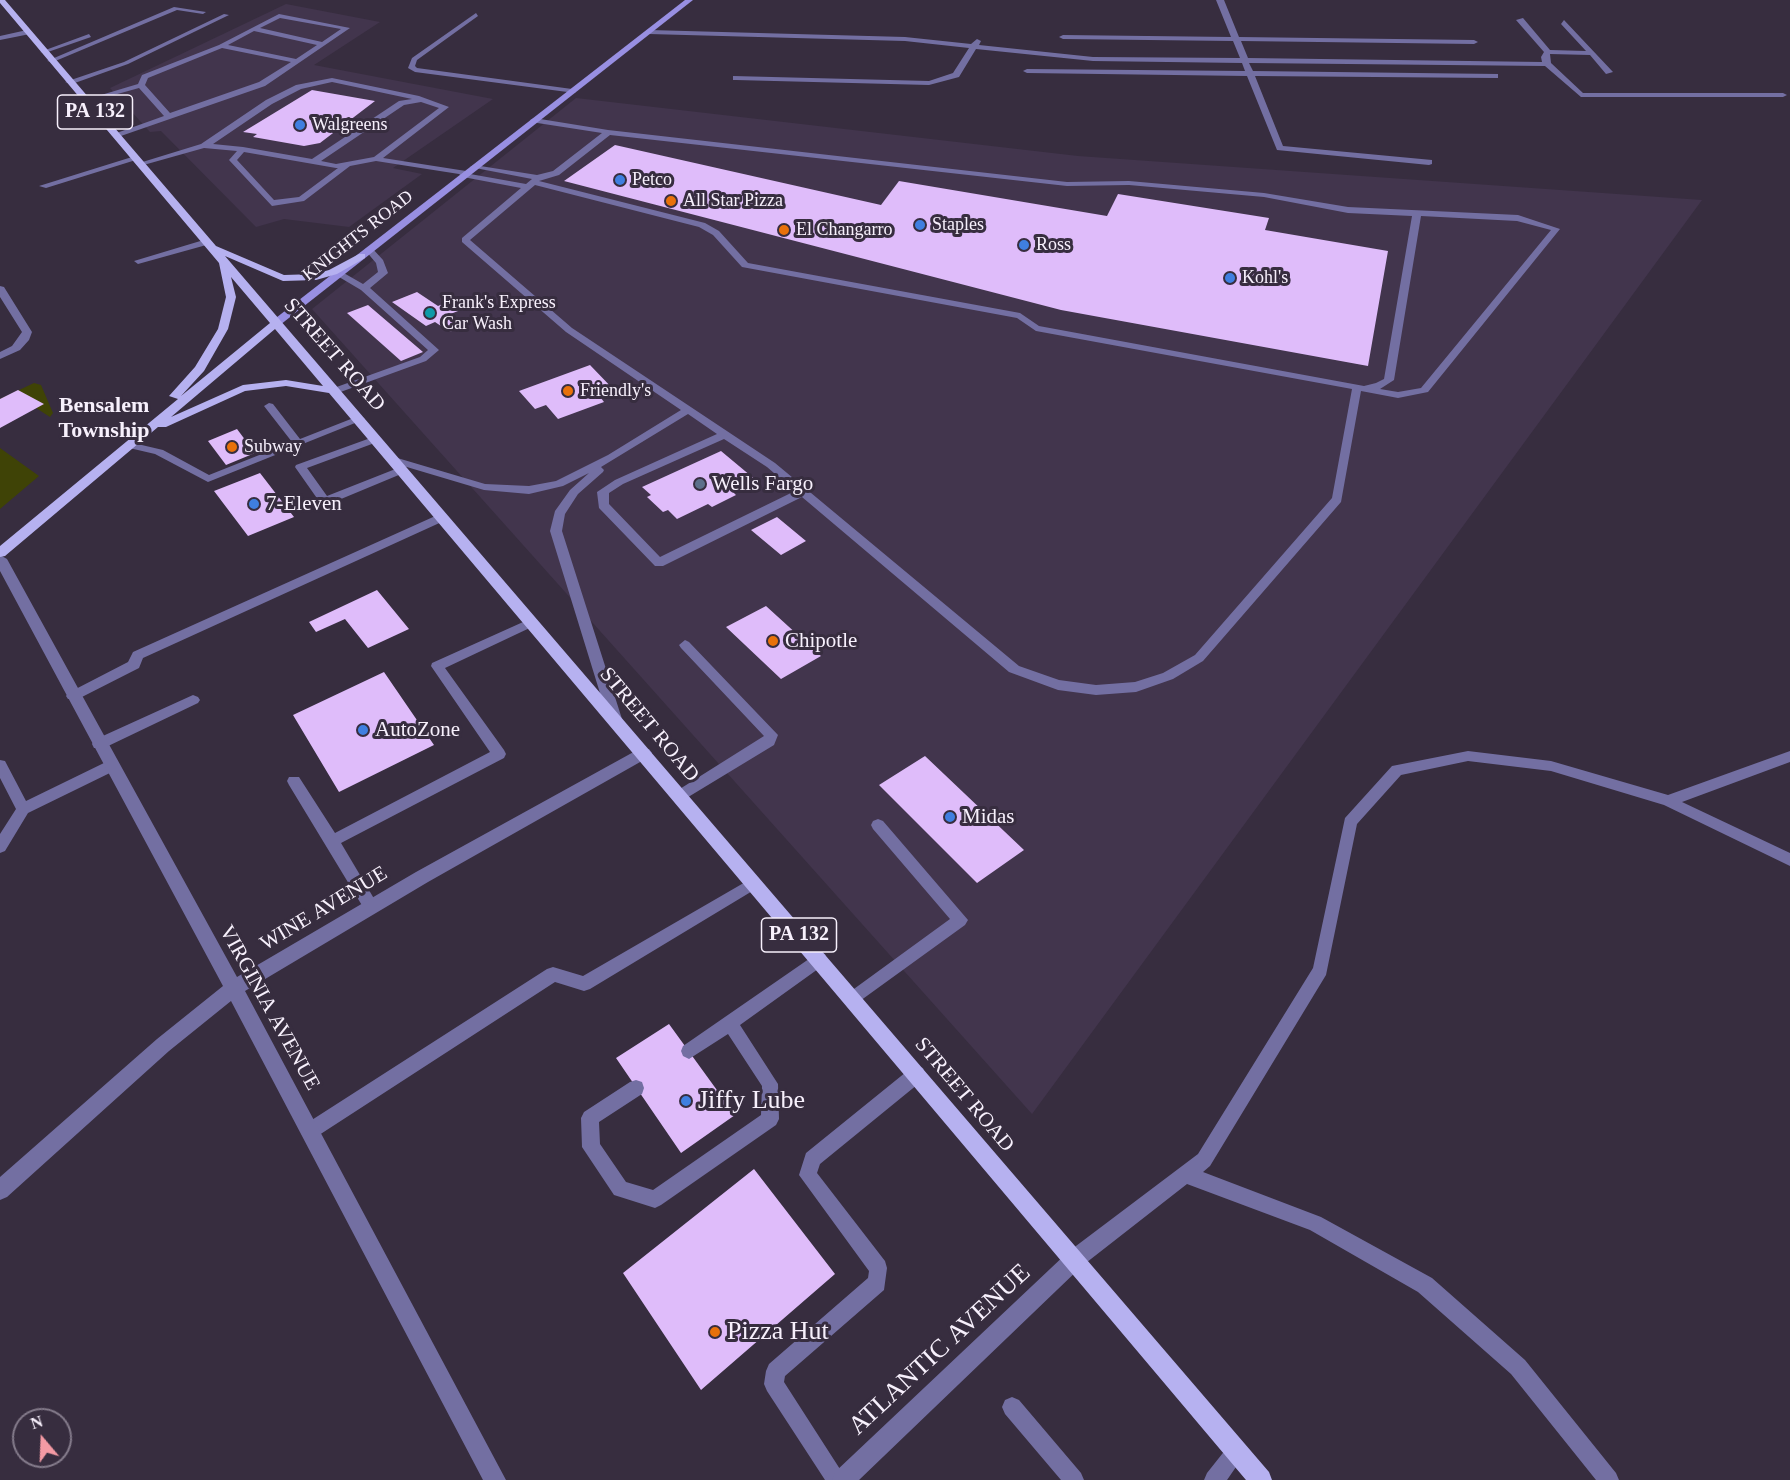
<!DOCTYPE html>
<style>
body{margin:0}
#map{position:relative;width:1790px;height:1480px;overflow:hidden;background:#372d3f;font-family:"Times New Roman",serif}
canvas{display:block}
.north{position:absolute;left:12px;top:1408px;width:60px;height:60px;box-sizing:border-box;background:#372d3f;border:2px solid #847b8b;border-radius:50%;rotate:341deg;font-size:16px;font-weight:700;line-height:24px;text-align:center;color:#f7f0fc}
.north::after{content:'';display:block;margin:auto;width:21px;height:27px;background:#f49aa4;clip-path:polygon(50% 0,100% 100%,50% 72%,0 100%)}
</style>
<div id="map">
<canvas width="1790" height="1480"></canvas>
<div class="north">N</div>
</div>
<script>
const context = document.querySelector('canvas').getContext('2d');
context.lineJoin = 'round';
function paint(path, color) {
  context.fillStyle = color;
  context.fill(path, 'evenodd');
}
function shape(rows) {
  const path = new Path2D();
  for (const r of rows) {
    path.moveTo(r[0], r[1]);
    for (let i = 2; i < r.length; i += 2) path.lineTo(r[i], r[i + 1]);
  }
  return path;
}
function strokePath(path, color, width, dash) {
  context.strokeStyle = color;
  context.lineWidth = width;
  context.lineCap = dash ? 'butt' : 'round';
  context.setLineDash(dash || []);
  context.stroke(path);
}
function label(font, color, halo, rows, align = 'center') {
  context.font = font + ' "Times New Roman",serif';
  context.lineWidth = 6;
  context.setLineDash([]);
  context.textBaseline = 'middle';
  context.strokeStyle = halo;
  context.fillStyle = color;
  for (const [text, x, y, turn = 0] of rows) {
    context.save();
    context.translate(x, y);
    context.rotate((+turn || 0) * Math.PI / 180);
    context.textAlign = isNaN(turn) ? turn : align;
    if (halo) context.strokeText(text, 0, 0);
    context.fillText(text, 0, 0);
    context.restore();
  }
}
paint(shape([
 [286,4,380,22,314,65,493,99,393,168,422,174,349,227,284,219,256,227,161,131,150,132,110,88],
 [576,98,1078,156,1702,200,1032,1114,312,309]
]), '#42354d');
paint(shape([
 [34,383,41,385,53,413,50,417,36,408,43,404,0,399],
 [0,448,39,476,0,509]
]), '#3f4306');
paint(shape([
 [312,90,375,101,320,143,304,146,253,137,257,134,243,132],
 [615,145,881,205,899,181,1107,216,1118,194,1269,218,1265,230,1388,251,1368,366,1061,310,564,181],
 [417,292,438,306,445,303,458,311,448,315,464,326,450,332,435,322,426,326,392,302],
 [368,305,423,352,401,361,347,313],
 [590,365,616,392,601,398,604,402,558,419,546,405,535,409,519,391],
 [18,390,44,404,0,428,0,399],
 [237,429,255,453,226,465,208,441],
 [721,451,757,481,733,492,736,495,712,507,708,504,677,519,668,510,663,512,647,497,651,495,642,487],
 [260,473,294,517,248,536,214,491],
 [777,517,806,541,781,555,751,530],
 [377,590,409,629,368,648,345,619,316,632,309,622],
 [766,606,821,656,781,679,726,627],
 [384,672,434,745,339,792,293,715],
 [925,756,1024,850,977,883,879,785],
 [669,1024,735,1115,681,1153,616,1058],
 [754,1169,835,1274,701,1390,623,1273]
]), '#dfbcfa');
paint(shape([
 [174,7,206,12,203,14,177,10,53,62,47,61,174,7],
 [476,13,478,16,417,60,415,66,417,68,572,89,576,91,575,93,415,72,408,68,412,58,476,13],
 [224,14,229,15,128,64,72,84,65,82,124,62,224,14],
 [279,14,350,28,265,86,118,137,111,135,164,116,139,88,85,103,81,101,138,84,142,75,219,45,279,14],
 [280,18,341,29,322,42,260,28,280,18],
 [254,31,317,45,296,59,228,45,254,31],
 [222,48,291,62,259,82,170,113,145,85,148,78,222,48],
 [89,34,91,37,45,53,40,52,89,34],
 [332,78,419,96,449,107,383,158,466,171,470,174,526,184,532,179,470,167,474,165,537,175,553,171,602,133,531,122,530,120,534,118,608,130,1067,182,1129,181,1264,193,1348,207,1518,215,1560,229,1428,392,1398,398,1361,391,1341,502,1203,661,1173,679,1136,692,1096,695,1058,690,1009,672,802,497,663,566,655,566,599,508,597,492,615,480,717,434,688,414,601,467,604,470,603,472,578,494,565,514,562,531,622,719,615,724,608,719,550,531,555,511,570,490,589,473,563,486,529,494,484,490,390,462,389,460,394,457,485,484,529,486,556,481,608,455,681,410,566,332,462,242,462,238,521,188,463,177,459,174,376,161,350,166,304,201,272,206,229,160,237,151,204,148,140,166,136,164,201,144,266,100,296,85,332,78],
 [332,82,412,99,399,101,312,159,243,147,213,144,272,104,301,89,332,82],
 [421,102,439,108,374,157,336,164,321,161,404,105,421,102],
 [610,135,1067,186,1129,185,1264,197,1348,213,1412,216,1384,379,1376,383,1364,386,1039,326,1020,313,748,263,719,231,705,223,539,181,559,175,610,135],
 [244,152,336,168,338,168,299,197,274,200,237,160,244,152],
 [535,185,699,227,713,235,742,267,1017,318,1036,331,1352,389,1332,498,1195,655,1163,673,1135,682,1096,685,1059,680,1019,666,775,463,572,328,470,240,535,185],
 [1421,216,1517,221,1551,230,1421,388,1398,392,1380,389,1394,380,1421,216],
 [724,439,767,467,795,491,660,557,609,504,609,493,623,484,724,439],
 [132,157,139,159,46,188,39,186,132,157],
 [207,239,211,242,210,244,138,264,134,261,207,239],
 [366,248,372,248,383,260,388,273,370,288,439,350,426,361,335,394,330,391,331,389,420,357,428,350,361,290,334,274,342,272,363,284,378,272,376,263,365,250,366,248],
 [269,403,273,404,300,439,356,417,360,416,365,419,208,482,155,454,125,447,124,445,129,442,163,450,209,475,292,442,264,406,269,403],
 [376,436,380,437,380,441,307,468,327,496,398,468,406,468,406,472,329,504,321,504,295,467,296,465,376,436],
 [442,513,448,517,446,520,143,658,139,668,78,699,68,699,66,696,68,693,128,662,133,652,442,513],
 [532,618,538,622,536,625,445,668,504,750,506,754,504,758,341,843,379,907,376,912,371,913,366,912,289,785,287,781,289,777,299,777,335,833,490,752,431,666,432,663,532,618],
 [685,640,689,642,778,735,774,745,680,802,675,800,673,796,675,792,764,736,681,648,679,645,685,640],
 [193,695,198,697,200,700,198,703,104,748,94,748,92,744,94,740,193,695],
 [1468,751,1551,761,1668,795,1790,751,1790,762,1682,802,1790,853,1790,866,1664,805,1551,771,1468,761,1401,775,1357,824,1326,975,1210,1166,1203,1172,1321,1217,1432,1278,1525,1360,1616,1473,1619,1480,1596,1480,1511,1374,1418,1292,1310,1230,1187,1184,1082,1266,1075,1268,1068,1266,1066,1259,1068,1252,1198,1154,1313,968,1345,818,1392,766,1468,751],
 [0,760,5,761,26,801,106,762,111,761,116,762,118,766,116,770,28,813,5,851,0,853,0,834,16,809,0,778,0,760],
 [878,819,883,821,968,920,965,925,853,1006,847,1004,845,999,847,994,950,919,873,829,871,825,873,821,878,819],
 [754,877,759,879,761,883,759,887,590,989,584,991,555,982,316,1137,310,1139,304,1137,301,1131,304,1125,547,969,553,967,583,976,754,877],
 [819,952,825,954,827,959,825,964,740,1025,778,1084,779,1119,776,1125,661,1205,655,1208,614,1195,582,1147,581,1118,584,1112,630,1082,636,1080,642,1082,644,1088,642,1094,599,1122,600,1144,626,1182,653,1190,761,1115,762,1086,728,1034,689,1059,683,1056,681,1051,683,1046,819,952],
 [917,1066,923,1068,925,1074,923,1080,820,1164,817,1173,885,1261,887,1268,884,1290,785,1376,784,1382,847,1480,825,1480,767,1391,764,1384,766,1371,769,1364,868,1278,869,1271,799,1175,806,1153,911,1068,917,1066],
 [1012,1397,1019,1400,1081,1473,1084,1480,1061,1480,1005,1414,1002,1407,1005,1400,1012,1397],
 [1237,1441,1244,1444,1247,1451,1227,1480,1204,1480,1207,1473,1230,1444,1237,1441]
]), '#736fa2');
paint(shape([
 [1216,0,1224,0,1239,37,1474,40,1478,42,1474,44,1241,41,1248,58,1542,62,1541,57,1544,52,1516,20,1523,18,1550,50,1586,51,1561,24,1564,20,1613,72,1606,74,1590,55,1550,54,1551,63,1583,93,1783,93,1787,95,1783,97,1581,97,1545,66,1249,63,1253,71,1498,74,1498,78,1495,78,1255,76,1283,146,1432,160,1432,164,1429,165,1277,150,1247,76,1027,73,1023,71,1027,69,1245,71,1242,63,1093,61,976,49,959,77,929,85,736,80,733,80,733,76,929,81,953,73,969,48,905,41,649,34,645,32,649,30,905,37,971,44,977,39,981,41,979,45,1093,57,1240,58,1233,41,1063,39,1059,37,1063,35,1231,37,1216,0],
 [27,30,30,34,0,40,0,36,27,30],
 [0,286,4,287,32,332,29,340,20,350,0,359,0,352,12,346,22,332,0,297,0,286],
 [0,555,7,559,237,977,416,872,639,749,649,749,652,753,649,757,428,882,245,991,506,1480,483,1480,231,1001,169,1051,7,1197,0,1200,0,1177,157,1039,223,986,0,571,0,555],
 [1075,1249,1082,1252,1085,1259,1082,1266,859,1480,832,1480,835,1472,1068,1252,1075,1249]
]), '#736fa2');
paint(shape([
 [685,0,693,0,280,325,272,325,272,321,685,0]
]), '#988fe2');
paint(shape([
 [0,0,5,0,216,246,284,275,315,274,329,270,359,254,365,254,365,258,337,274,316,280,283,281,225,256,1269,1472,1272,1480,1246,1480,329,393,286,386,245,391,166,427,158,427,5,556,0,557,0,546,178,399,169,396,195,367,218,329,226,297,219,263,0,3,0,0],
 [231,277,270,323,181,396,204,371,228,329,236,297,231,277],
 [275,329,323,386,286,380,243,385,171,417,275,329]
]), '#b6b1f0');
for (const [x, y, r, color] of [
 [300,125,6,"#3f7fe0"],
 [620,180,6,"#3f7fe0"],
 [671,201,6,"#e8710a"],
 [920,225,6,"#3f7fe0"],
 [784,230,6,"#e8710a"],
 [1024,245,6,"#3f7fe0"],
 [1230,278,6,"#3f7fe0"],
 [430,313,6,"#0f9aa8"],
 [568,391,6,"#e8710a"],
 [232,447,6,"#e8710a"],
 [700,484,6,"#5c6f8a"],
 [254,504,6,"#3f7fe0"],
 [773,641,6,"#e8710a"],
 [363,730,6,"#3f7fe0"],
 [950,817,6,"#3f7fe0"],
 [686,1101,6,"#3f7fe0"],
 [715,1332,6,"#e8710a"]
]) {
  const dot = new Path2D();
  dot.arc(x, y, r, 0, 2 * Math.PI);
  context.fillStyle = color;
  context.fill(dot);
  strokePath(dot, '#372d3f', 2);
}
label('18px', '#f7f0fc', '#372d3f', [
 ["Walgreens",312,125],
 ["Petco",632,180],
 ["All Star Pizza",683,201],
 ["Staples",932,225],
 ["El Changarro",796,230],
 ["Ross",1036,245],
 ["Kohl's",1242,278],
 ["Frank's Express",442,303],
 ["Car Wash",442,324],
 ["Friendly's",580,391],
 ["Subway",244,447]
], 'left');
label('18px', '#f7f0fc', '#372d3f', [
 ["KNIGHTS ROAD",358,236,-38]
]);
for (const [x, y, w] of [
 [95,112,75],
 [799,935,75]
]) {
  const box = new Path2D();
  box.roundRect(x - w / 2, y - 17, w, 34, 4.5);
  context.fillStyle = '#372d3f';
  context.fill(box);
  strokePath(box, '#f7f0fc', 1.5);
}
label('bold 20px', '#f7f0fc', null, [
 ["PA 132",95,112],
 ["PA 132",799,935]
]);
label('21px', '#f7f0fc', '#372d3f', [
 ["STREET ROAD",334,355,49],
 ["STREET ROAD",649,725,50],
 ["WINE AVENUE",324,909,-31],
 ["VIRGINIA AVENUE",269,1008,61],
 ["STREET ROAD",964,1095,50]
]);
label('21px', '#f7f0fc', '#372d3f', [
 ["Wells Fargo",712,484],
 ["7-Eleven",266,504],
 ["Chipotle",785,641],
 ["AutoZone",375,730],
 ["Midas",962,817]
], 'left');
label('bold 22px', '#f7f0fc', '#372d3f', [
 ["Bensalem",104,406],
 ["Township",104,431]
]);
label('26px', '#f7f0fc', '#372d3f', [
 ["Jiffy Lube",698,1101],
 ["Pizza Hut",727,1332]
], 'left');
label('26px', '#f7f0fc', '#372d3f', [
 ["ATLANTIC AVENUE",940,1350,-43]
]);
</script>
